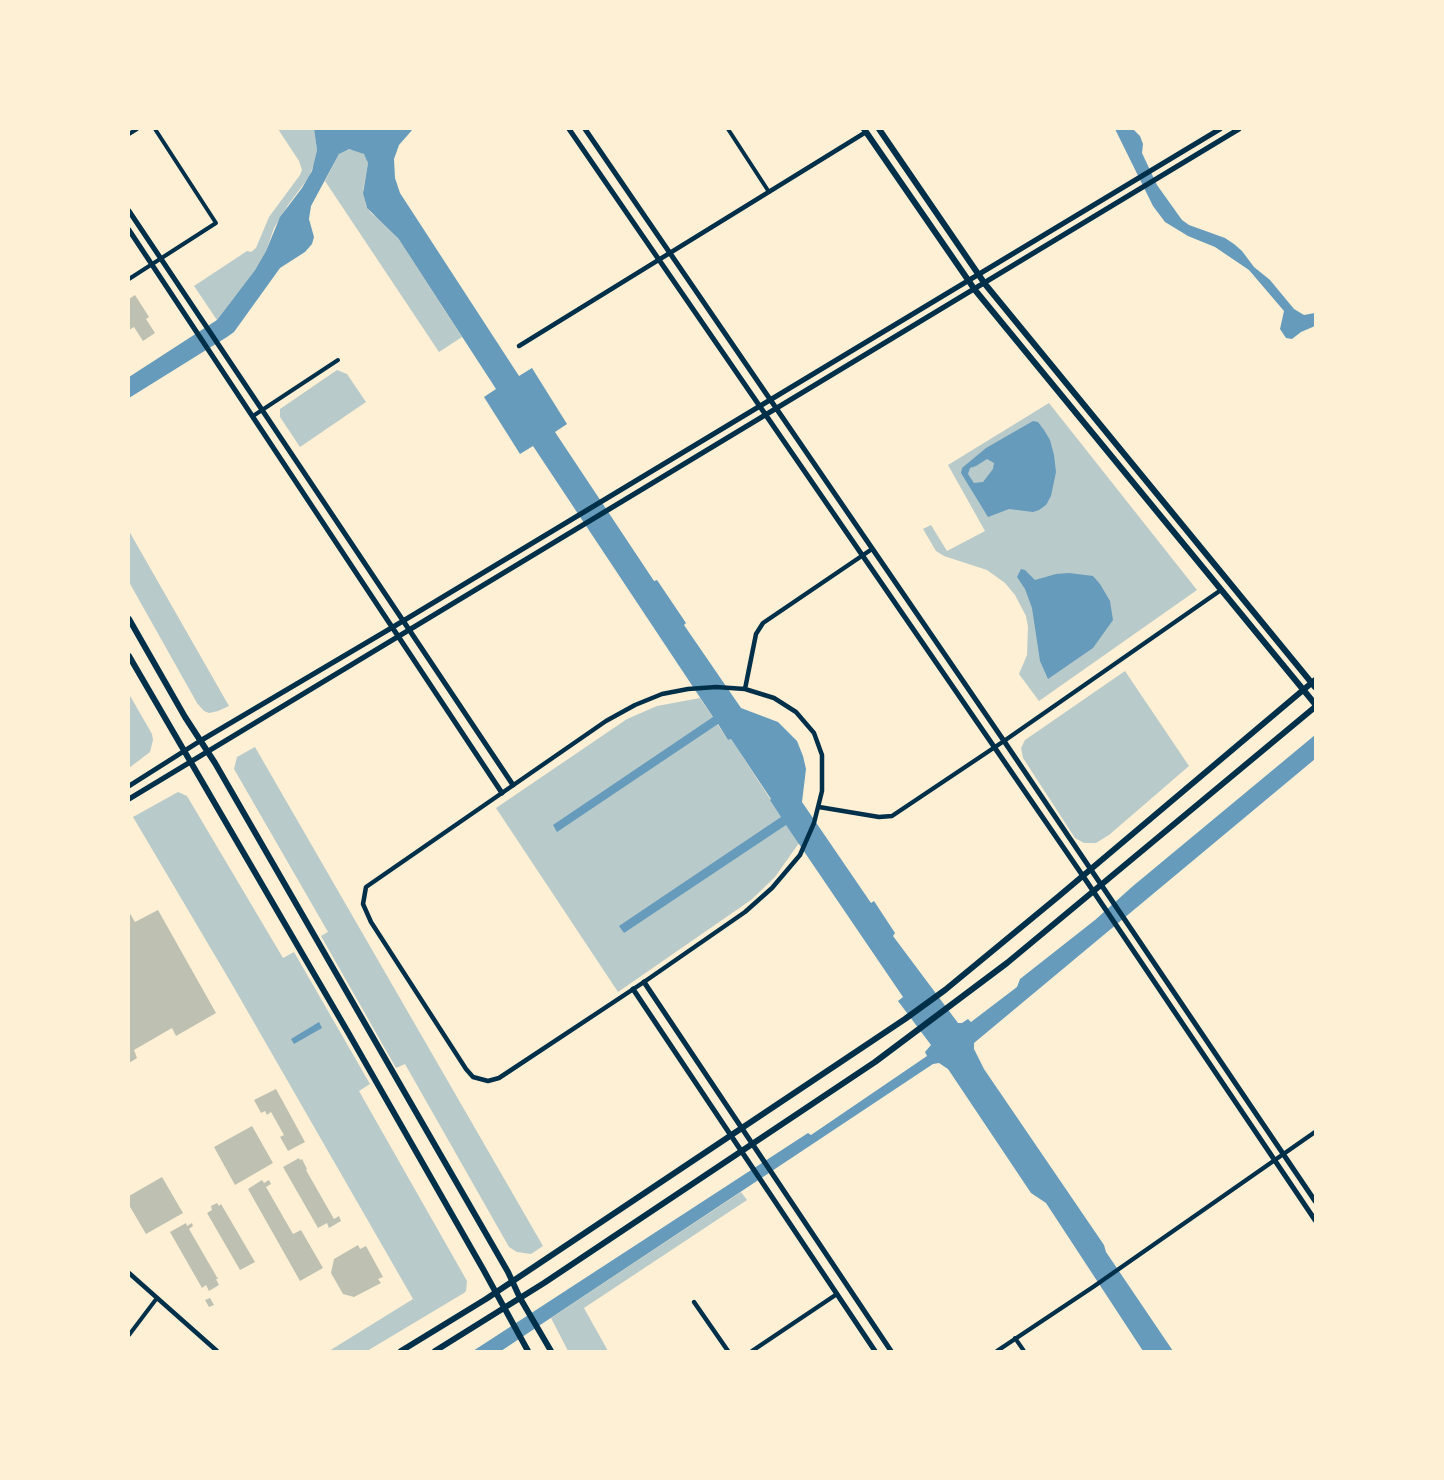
<!DOCTYPE html>
<style>
body{margin:0}
#map{position:relative;width:1444px;height:1480px;overflow:hidden;background:#fdf0d5;font-family:"DejaVu Sans",sans-serif}
canvas{display:block}
.frame{position:absolute;inset:0;border:130px solid #fdf0d5;pointer-events:none}
</style>
<div id="map">
<canvas width="1444" height="1480"></canvas>
<div class="frame"></div>
</div>
<script>
const context = document.querySelector('canvas').getContext('2d');
context.lineJoin = 'round';
function paint(path, color) {
  context.fillStyle = color;
  context.fill(path, 'evenodd');
}
function shape(rows) {
  const path = new Path2D();
  for (const r of rows) {
    path.moveTo(r[0], r[1]);
    for (let i = 2; i < r.length; i += 2) path.lineTo(r[i], r[i + 1]);
  }
  return path;
}
function strokePath(path, color, width, dash) {
  context.strokeStyle = color;
  context.lineWidth = width;
  context.lineCap = dash ? 'butt' : 'round';
  context.setLineDash(dash || []);
  context.stroke(path);
}
paint(shape([
 [278,129,314,129,317,150,314,164,309,177,288,205,274,228,266,251,255,270,217,320,194,286,247,251,251,252,256,248,269,217,300,175,302,170,299,161],
 [346,149,359,150,366,156,368,163,363,190,366,206,371,213,388,226,398,238,462,337,439,352,325,181,339,154],
 [337,370,347,374,366,402,300,447,280,417,280,409],
 [1049,403,1197,590,1039,701,1019,674,1027,655,1028,627,1026,616,1015,595,1005,583,987,570,944,556,936,551,923,529,931,525,947,551,985,531,948,465],
 [129,531,229,706,218,711,209,713,204,711,197,703,129,582],
 [1125,671,1189,766,1109,835,1096,843,1084,843,1075,838,1023,758,1021,748,1025,740],
 [129,694,152,734,153,740,150,752,129,768],
 [700,698,728,740,731,739,799,843,775,877,751,900,618,992,496,808,627,719,657,706],
 [255,747,543,1246,531,1254,517,1252,509,1247,405,1064,396,1068,321,936,328,932,234,769,237,757],
 [178,792,187,796,283,958,294,952,370,1084,359,1091,467,1281,466,1291,464,1293,367,1351,329,1351,413,1299,233,986,133,817],
 [741,1192,747,1200,584,1308,608,1351,568,1351,551,1318]
]), '#b9caca');
paint(shape([
 [314,129,413,129,399,145,394,159,395,178,400,193,519,376,532,368,567,424,555,432,654,581,657,580,686,623,684,625,741,708,778,722,797,741,803,756,806,769,802,802,871,903,874,901,895,933,893,936,958,1023,962,1023,968,1019,971,1022,1017,987,1020,979,1095,920,1133,886,1315,735,1315,759,974,1043,974,1049,984,1069,1104,1245,1106,1252,1173,1351,1143,1351,1046,1203,1031,1193,948,1069,939,1063,933,1064,501,1351,473,1351,808,1133,811,1135,927,1056,925,1052,931,1045,898,1001,903,997,786,825,624,933,619,926,781,817,770,800,771,799,731,739,728,740,718,724,557,832,553,825,713,717,533,446,520,454,484,397,496,389,398,238,367,208,363,193,368,163,364,154,349,149,339,154,311,206,309,219,314,237,312,244,305,252,280,268,234,332,227,337,129,398,129,377,217,320,255,270,266,251,280,217,302,188,312,171,317,150],
 [1115,129,1133,129,1140,136,1143,144,1142,153,1157,185,1182,220,1189,225,1225,238,1234,244,1242,251,1254,267,1270,280,1294,309,1304,315,1315,313,1315,326,1301,332,1292,339,1286,338,1280,329,1284,311,1249,270,1215,247,1188,236,1165,222,1153,206],
 [1033,421,1038,422,1044,430,1050,440,1054,455,1056,472,1051,496,1046,505,1039,510,1033,512,1009,509,988,517,961,473,962,468,986,448],
 [987,459,994,463,993,469,983,482,974,483,968,474,970,468,976,466],
 [1021,569,1025,570,1035,580,1056,574,1069,573,1093,576,1100,584,1110,601,1113,620,1093,648,1048,679,1040,661,1032,608,1025,589,1017,577],
 [319,1022,322,1028,294,1044,291,1039]
]), '#669bbc');
paint(shape([
 [135,295,149,317,146,319,155,333,143,341,134,327,129,330,129,299],
 [158,910,216,1013,176,1036,172,1028,134,1050,137,1058,129,1063,129,912,135,922],
 [276,1089,305,1142,288,1151,280,1137,284,1135,271,1112,267,1115,265,1111,261,1113,254,1100],
 [252,1126,273,1163,235,1185,214,1147],
 [299,1158,300,1160,302,1159,307,1169,306,1170,334,1219,339,1216,341,1221,329,1228,327,1223,318,1228,283,1167],
 [162,1177,183,1213,146,1234,129,1205,129,1196],
 [262,1180,264,1183,269,1180,271,1184,266,1187,293,1234,301,1230,323,1268,300,1281,248,1189],
 [217,1203,219,1206,221,1204,255,1262,240,1270,207,1213,212,1210,211,1206],
 [186,1223,187,1226,192,1223,193,1226,189,1229,218,1279,216,1279,219,1285,209,1291,206,1285,202,1288,170,1232],
 [358,1245,360,1249,366,1246,383,1277,378,1279,381,1283,354,1297,343,1294,331,1273,334,1259],
 [210,1298,214,1305,209,1307,205,1300]
]), '#bec0b2');
strokePath(shape([
 [728,129,769,192],
 [129,134,137,129],
 [129,279,216,223,155,129],
 [253,416,338,360],
 [129,1335,157,1298],
 [1015,1338,1024,1351]
]), '#003049', 4);
strokePath(shape([
 [519,346,866,132],
 [716,687,745,689,774,698,796,712,814,733,822,755,822,791,814,823,800,855,772,888,745,912,644,982,499,1078,488,1081,473,1077,466,1069,371,922,363,904,366,887,606,721,635,705,662,694,688,689,716,687],
 [745,689,756,634,763,623,872,549],
 [819,807,879,817,892,816,1004,741,1221,590],
 [129,1273,217,1351],
 [694,1302,728,1351],
 [752,1351,837,1294],
 [997,1351,1093,1287,1315,1132]
]), '#003049', 4.5);
strokePath(shape([
 [569,129,1083,876,1315,1220],
 [585,129,1004,741,1315,1201],
 [129,211,513,785],
 [129,230,502,793],
 [129,786,200,741,393,627,1220,129],
 [129,799,1239,129],
 [644,982,891,1351],
 [633,989,875,1351]
]), '#003049', 5);
strokePath(shape([
 [864,129,975,290,1315,704],
 [879,129,985,284,1315,687],
 [129,619,185,717,215,763,508,1272,520,1298,551,1351],
 [129,656,349,1034,483,1269,528,1351],
 [401,1351,486,1299,905,1019,945,990,1059,896,1315,680],
 [435,1351,544,1283,875,1062,1007,963,1315,707]
]), '#003049', 6);
</script>
